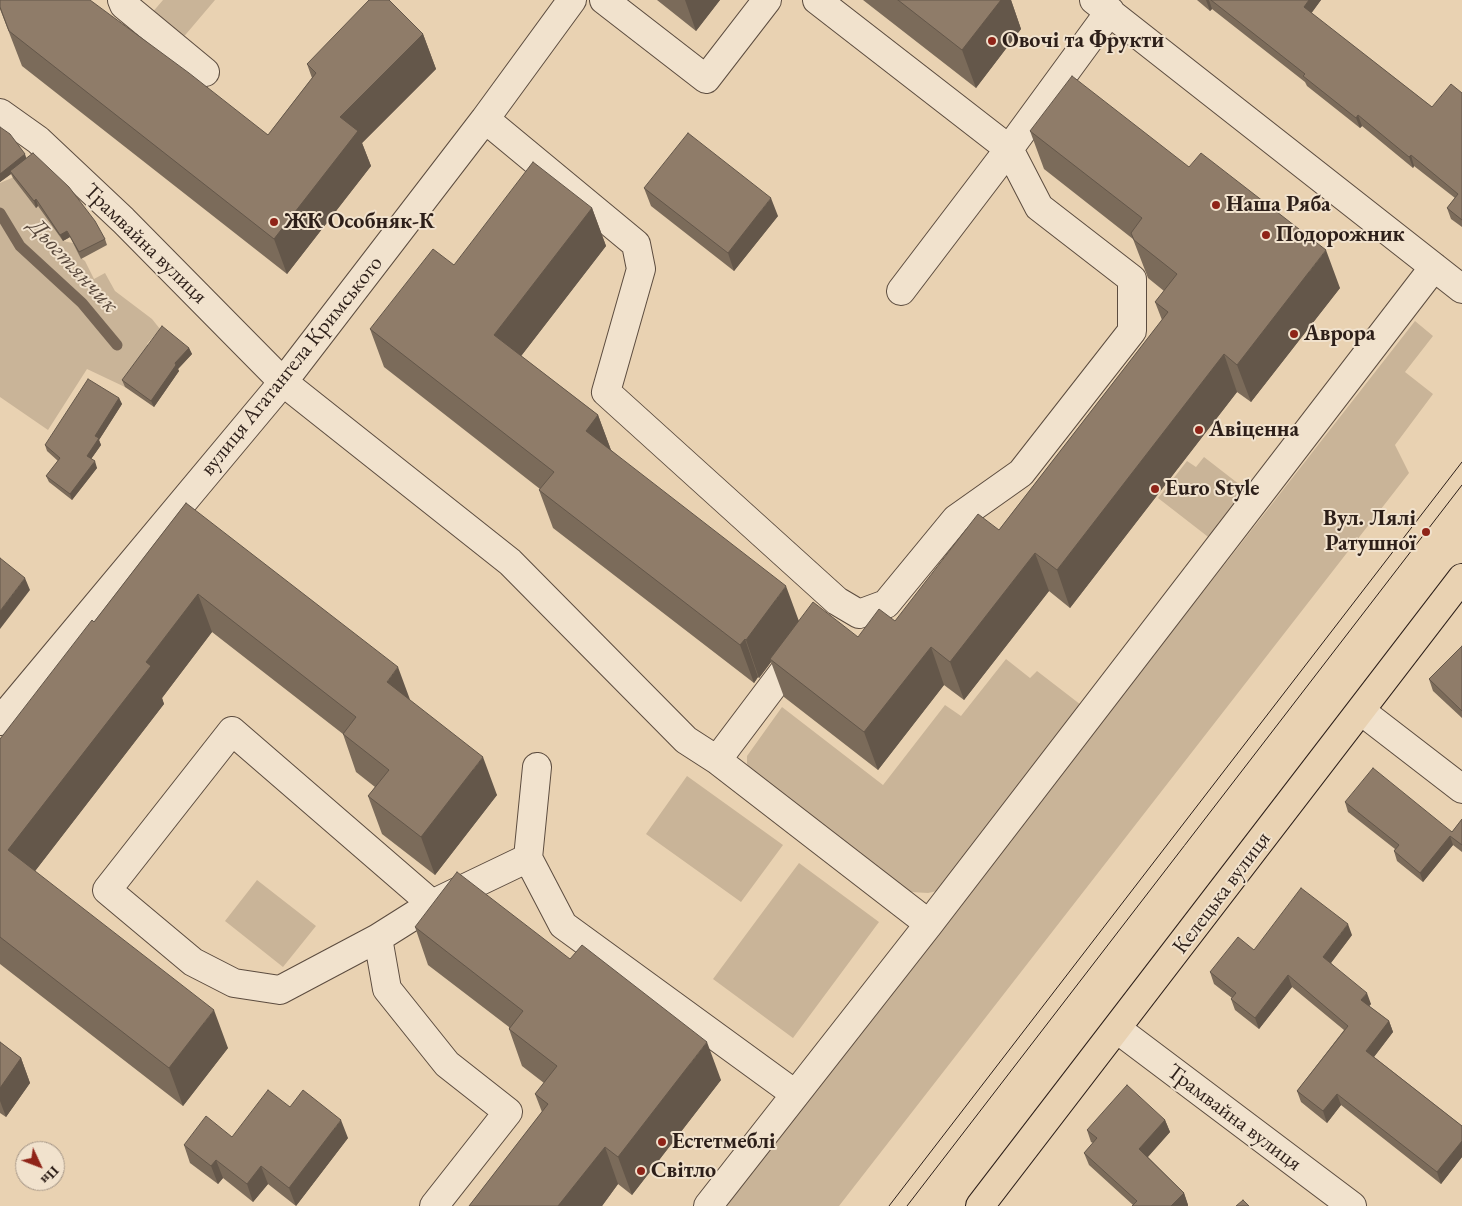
<!DOCTYPE html>
<meta charset="utf-8">
<style>
body{margin:0}
#map{position:relative;width:1462px;height:1206px;overflow:hidden;background:#e9d2b2;font-family:"EB Garamond",serif}
canvas{display:block}
.north{position:absolute;left:15px;top:1141px;width:50px;height:50px;box-sizing:border-box;background:#f1e2cd;border:1px solid #a39485;border-radius:50%;rotate:133deg;font-size:14px;font-weight:700;line-height:20px;text-align:center;color:#2d1f19}
.north::after{content:'';display:block;margin:auto;width:18px;height:22px;background:#8f2418;clip-path:polygon(50% 0,100% 100%,50% 72%,0 100%)}
</style>
<div id="map">
<canvas width="1462" height="1206"></canvas>
<div class="north">Пн</div>
</div>
<script>
const context = document.querySelector('canvas').getContext('2d');
context.lineJoin = 'round';
function paint(path, color) {
  context.fillStyle = color;
  context.fill(path, 'evenodd');
}
function shape(rows) {
  const path = new Path2D();
  for (const r of rows) {
    path.moveTo(r[0], r[1]);
    for (let i = 2; i < r.length; i += 2) path.lineTo(r[i], r[i + 1]);
  }
  return path;
}
function strokePath(path, color, width, dash) {
  context.strokeStyle = color;
  context.lineWidth = width;
  context.lineCap = dash ? 'butt' : 'round';
  context.setLineDash(dash || []);
  context.stroke(path);
}
function label(font, color, halo, rows, align = 'center') {
  context.font = font + ' "EB Garamond",serif';
  context.lineWidth = 4;
  context.setLineDash([]);
  context.textBaseline = 'middle';
  context.strokeStyle = halo;
  context.fillStyle = color;
  for (const [text, x, y, turn = 0] of rows) {
    context.save();
    context.translate(x, y);
    context.rotate((+turn || 0) * Math.PI / 180);
    context.textAlign = isNaN(turn) ? turn : align;
    if (halo) context.strokeText(text, 0, 0);
    context.fillText(text, 0, 0);
    context.restore();
  }
}
paint(shape([
 [163,0,215,0,181,40,151,14],
 [14,177,36,207,42,206,63,241,73,243,81,258,85,261,94,279,105,273,115,291,152,319,160,329,147,344,157,355,139,367,125,387,87,369,48,430,0,397,0,183],
 [1415,321,1433,336,1405,372,1433,394,1395,445,1409,473,839,1206,723,1206],
 [1204,457,1253,495,1216,543,1158,498,1187,461,1196,467],
 [1006,659,1030,678,1037,671,1085,708,942,890,928,893,910,892,752,772,747,764,747,756,782,707,883,785,945,705,961,716],
 [687,776,783,845,741,902,646,834],
 [799,863,879,922,793,1038,713,979],
 [257,880,316,926,283,967,225,921]
]), '#c9b498');
strokePath(shape([
 [0,213,20,246,82,303,117,345]
]), '#776656', 11);
const minor = shape([
 [122,0,124,5,205,72],
 [604,0,706,79,767,0],
 [1094,0,1462,289],
 [0,113,38,140,123,220,283,382,510,562,686,740,717,760,929,924],
 [485,119,636,244,641,269,606,392,837,601,859,614,886,604,956,519,1021,473,1132,331,1132,279,1039,207,1009,149,817,0],
 [901,291,1009,149,1110,11],
 [1361,711,1462,789],
 [0,721,283,382,485,119,572,0],
 [717,760,800,650],
 [537,767,528,858,563,925,795,1094],
 [432,904,232,731,107,890,193,962,234,983,280,990,378,938,432,904,528,858],
 [378,938,387,989,447,1064,508,1112,434,1206],
 [1117,1029,1352,1206],
 [708,1206,929,924,1434,267]
]);
const major = shape([
 [980,1206,1462,578]
]);
strokePath(minor, '#5c4c3f', 30);
strokePath(major, '#2d1f19', 30);
strokePath(minor, '#f1e2cd', 28);
strokePath(major, '#e9d2b2', 28);
strokePath(shape([
 [889,1206,1462,462],
 [907,1206,1462,485]
]), '#2d1f19', 1);
paint(shape([
 [0,0,268,135,312,78,307,64,423,34,436,69,362,143,371,166,287,274,22,66,0,9],
 [657,0,720,0,696,31],
 [863,0,1011,0,1021,29,976,88],
 [1197,0,1321,0,1311,13,1432,107,1462,93,1462,227,1451,219,1447,208,1455,198,1414,166,1413,168,1362,126,1360,128,1307,86,1305,82,1212,9,1210,11],
 [0,127,26,158,105,239,107,245,81,259,70,237,63,241,38,206,36,208,13,178,11,174,0,182],
 [1030,131,1340,288,1251,402,1237,392,1070,608,1049,591,964,700,944,685,878,770,784,697,771,662,759,678,758,677,754,683,553,528,539,490,540,489,384,367,370,329,454,265,592,208,606,246,521,356,598,415,611,450,799,621,858,637,895,621,999,530,1162,320,1155,302,1164,291,1148,278,1133,239,1044,169],
 [644,188,778,216,734,271,651,206],
 [189,348,192,354,178,369,179,371,154,407,125,387,122,380],
 [119,398,122,404,99,440,101,445,91,459,97,468,72,500,49,482,46,476,58,461,47,451,45,445],
 [186,503,410,700,497,795,435,875,382,834,368,796,375,787,356,772,343,734,212,632,162,698,164,704,35,871,228,1048,183,1106,0,964,0,739,94,622],
 [1462,646,1462,718,1433,691,1429,679],
 [1345,802,1452,832,1462,819,1462,852,1453,845,1423,882,1397,861,1394,851,1395,849,1348,812],
 [415,927,721,1080,632,1195,618,1184,602,1206,469,1206,542,1112,535,1094,544,1083,522,1066,509,1029,509,1027,428,965],
 [1352,935,1331,963,1371,1004,1369,1006,1389,1021,1393,1032,1374,1057,1462,1126,1462,1157,1441,1184,1341,1105,1327,1123,1301,1102,1297,1091,1344,1030,1292,987,1259,1029,1235,1010,1231,999,1232,998,1214,984,1210,972,1254,950],
 [0,1042,21,1058,30,1083,6,1117,0,1113],
 [290,1107,348,1138,296,1206,268,1184,253,1202,223,1178,218,1184,190,1163,184,1145,232,1137],
 [1165,1120,1170,1132,1148,1157,1184,1193,1188,1205,1133,1205,1089,1165,1084,1153,1093,1143,1091,1142,1087,1130]
]), '#7b6b5a');
paint(shape([
 [685,0,720,0,696,31],
 [1001,0,1011,0,1021,29,976,88,962,50],
 [1206,0,1209,0,1212,9,1210,11],
 [1309,0,1321,0,1308,18,1304,7],
 [423,34,436,69,362,143,371,166,287,274,274,239,340,117],
 [1358,115,1362,126,1360,128,1356,118],
 [25,154,27,160,10,171,11,174,0,182,0,174],
 [1411,155,1414,166,1413,168,1409,157],
 [771,198,778,216,734,271,728,253],
 [36,199,38,206,36,208,34,201],
 [592,208,606,246,508,373,494,335],
 [67,231,70,237,63,241,60,235],
 [1326,250,1340,288,1251,402,1237,365],
 [189,348,192,354,178,369,179,371,154,407,151,401,175,363],
 [1224,354,1237,392,1070,608,1057,570],
 [119,398,122,404,99,440,101,445,89,462,87,456,95,436],
 [598,415,612,453,586,431],
 [95,461,97,468,72,500,70,494],
 [1035,553,1049,591,964,700,950,662],
 [25,578,30,590,0,629,0,611],
 [786,586,800,624,770,659,771,662,759,678,746,640],
 [198,594,212,632,162,698,164,704,22,888,8,850,146,662],
 [745,639,758,677,754,683,740,645],
 [931,647,944,685,878,770,864,732],
 [398,667,412,705,387,682],
 [483,757,497,795,435,875,421,837],
 [1450,836,1453,845,1423,882,1420,873],
 [1348,924,1352,935,1327,968,1323,957],
 [1288,975,1292,987,1259,1029,1255,1018],
 [1367,993,1371,1004,1365,1011,1361,1000],
 [214,1010,228,1048,183,1106,169,1068],
 [1389,1021,1393,1032,1370,1062,1366,1051],
 [707,1042,721,1080,632,1195,618,1157],
 [21,1058,30,1083,6,1117,0,1101,0,1088],
 [1337,1094,1341,1105,1327,1123,1323,1111],
 [341,1120,348,1138,296,1206,289,1188],
 [1165,1120,1170,1132,1144,1161,1139,1149],
 [1462,1141,1462,1157,1441,1184,1437,1172],
 [605,1147,618,1184,602,1206,558,1206],
 [216,1160,223,1178,218,1184,211,1166],
 [261,1166,268,1184,253,1202,247,1184],
 [1184,1193,1188,1205,1188,1206,1171,1206]
]), '#64574a');
const building = shape([
 [0,0,90,0,189,73,268,135,316,73,307,64,369,0,389,0,423,34,340,117,358,131,274,239,9,31,0,7,0,0],
 [898,0,1001,0,962,50,898,0],
 [1211,0,1309,0,1304,7,1432,107,1451,84,1462,93,1462,220,1447,208,1458,194,1411,155,1409,157,1358,115,1356,118,1303,76,1305,74,1211,0],
 [1072,76,1189,167,1201,153,1326,250,1237,365,1224,354,1057,570,1035,553,950,662,931,647,864,732,770,659,813,602,858,637,879,609,895,621,978,514,999,530,1168,312,1155,302,1177,274,1134,240,1131,233,1142,218,1030,131,1072,76],
 [0,127,10,134,25,154,0,174,0,127],
 [688,133,771,198,728,253,644,188,688,133],
 [33,153,69,187,95,221,105,239,79,252,67,231,60,235,36,199,34,201,10,171,33,153],
 [533,162,592,208,494,335,598,415,586,431,786,586,746,640,745,639,740,645,539,490,554,472,370,329,433,249,454,265,533,162],
 [162,326,189,348,175,363,176,365,151,401,122,380,162,326],
 [88,379,119,398,95,436,99,438,87,456,95,461,70,494,46,476,60,458,45,445,88,379],
 [186,503,398,667,387,682,483,757,421,837,368,796,389,770,343,734,356,717,198,594,146,662,151,666,8,850,214,1010,169,1068,0,937,0,739,92,620,94,622,186,503],
 [0,558,25,578,0,611,0,558],
 [1462,646,1462,711,1429,679,1462,646],
 [1373,768,1452,832,1462,819,1462,845,1450,836,1420,873,1394,851,1399,845,1345,802,1373,768],
 [457,872,570,959,582,945,707,1042,618,1157,605,1147,558,1206,469,1206,548,1104,535,1094,557,1066,509,1029,523,1011,415,927,457,872],
 [1301,888,1348,924,1323,957,1367,993,1361,1000,1389,1021,1366,1051,1462,1126,1462,1141,1437,1172,1337,1094,1323,1111,1297,1091,1348,1026,1288,975,1255,1018,1231,999,1236,993,1210,972,1238,937,1254,950,1301,888],
 [0,1042,21,1058,0,1088,0,1042],
 [1127,1085,1165,1120,1139,1149,1184,1193,1171,1206,1132,1206,1137,1201,1084,1153,1097,1138,1087,1130,1127,1085],
 [268,1090,290,1107,303,1090,341,1120,289,1188,261,1166,247,1184,216,1160,211,1166,184,1145,206,1116,232,1137,268,1090],
 [1243,1200,1249,1206,1236,1206,1243,1200]
]);
paint(building, '#8f7c69');
strokePath(building, '#64574a', 1);
for (const [x, y, r, color] of [
 [992,41,5,"#8f2418"],
 [1216,205,5,"#8f2418"],
 [274,222,5,"#8f2418"],
 [1266,235,5,"#8f2418"],
 [1294,334,5,"#8f2418"],
 [1199,430,5,"#8f2418"],
 [1155,489,5,"#8f2418"],
 [1426,532,5,"#8f2418"],
 [662,1142,5,"#8f2418"],
 [641,1171,5,"#8f2418"]
]) {
  const dot = new Path2D();
  dot.arc(x, y, r, 0, 2 * Math.PI);
  context.fillStyle = color;
  context.fill(dot);
  strokePath(dot, '#f1e2cd', 2);
}
label('bold 22px', '#2d1f19', '#f1e2cd', [
 ["Овочі та Фрукти",1002,41],
 ["Наша Ряба",1226,205],
 ["ЖК Особняк-К",284,222],
 ["Подорожник",1276,235],
 ["Аврора",1304,334],
 ["Авіценна",1209,430],
 ["Euro Style",1165,489],
 ["Вул. Лялі",1416,519,"right"],
 ["Ратушної",1416,544,"right"],
 ["Естетмеблі",672,1142],
 ["Світло",651,1171]
], 'left');
label('22px', '#2d1f19', '#f1e2cd', [
 ["Трамвайна вулиця",145,244,44],
 ["вулиця Агатангела Кримського",292,366,-51],
 ["Келецька вулиця",1222,893,-53],
 ["Трамвайна вулиця",1234,1118,37]
]);
label('italic 24px', '#58483c', '#f1e2cd', [
 ["Дьогтянчик",73,266,47]
]);
</script>
